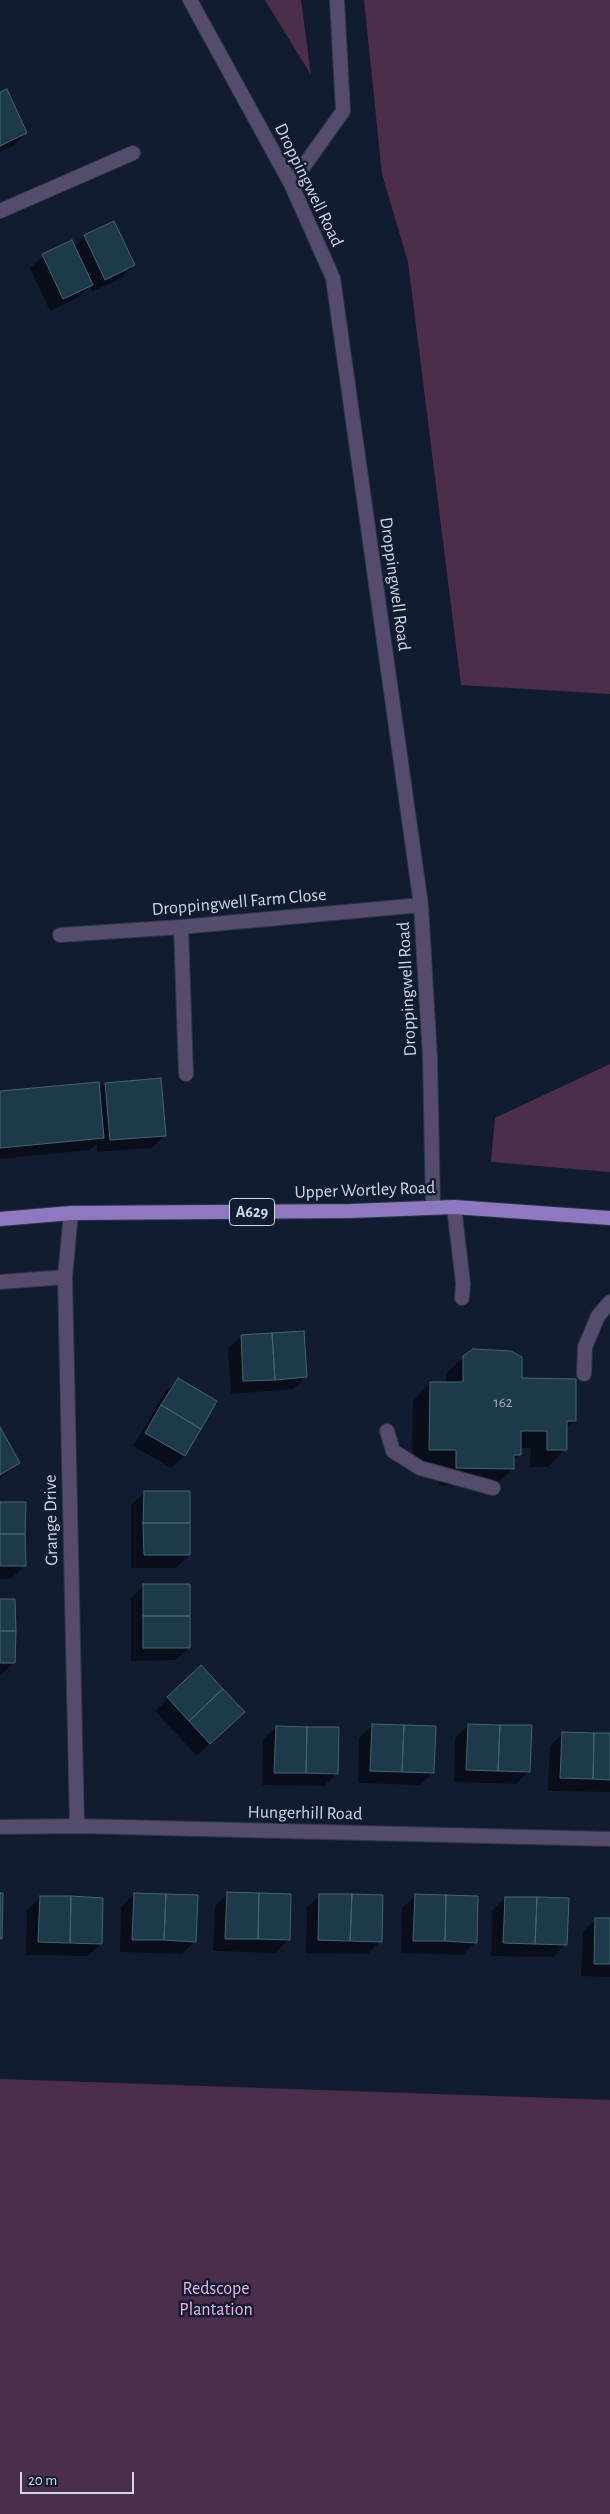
<!DOCTYPE html>
<style>
body{margin:0}
#map{position:relative;width:610px;height:2514px;overflow:hidden;background:#121c31;font-family:"Alegreya Sans",sans-serif}
canvas{display:block}
.scale{position:absolute;left:20px;top:2472px;width:114px;height:22px;box-sizing:border-box;border:2px solid #d0d7e6;border-top:0;padding-left:6px;font-size:15px;line-height:18px;white-space:nowrap;color:#d0d7e6;-webkit-text-stroke:4px #121c31;paint-order:stroke}
</style>
<div id="map">
<canvas width="610" height="2514"></canvas>
<div class="scale">20 m</div>
</div>
<script>
const context = document.querySelector('canvas').getContext('2d');
context.lineJoin = 'round';
function paint(path, color) {
  context.fillStyle = color;
  context.fill(path, 'evenodd');
}
function shape(rows) {
  const path = new Path2D();
  for (const r of rows) {
    path.moveTo(r[0], r[1]);
    for (let i = 2; i < r.length; i += 2) path.lineTo(r[i], r[i + 1]);
  }
  return path;
}
function strokePath(path, color, width, dash) {
  context.strokeStyle = color;
  context.lineWidth = width;
  context.lineCap = dash ? 'butt' : 'round';
  context.setLineDash(dash || []);
  context.stroke(path);
}
function label(font, color, halo, rows, align = 'center') {
  context.font = font + ' "Alegreya Sans",sans-serif';
  context.lineWidth = 5;
  context.setLineDash([]);
  context.textBaseline = 'middle';
  context.strokeStyle = halo;
  context.fillStyle = color;
  for (const [text, x, y, turn = 0] of rows) {
    context.save();
    context.translate(x, y);
    context.rotate((+turn || 0) * Math.PI / 180);
    context.textAlign = isNaN(turn) ? turn : align;
    if (halo) context.strokeText(text, 0, 0);
    context.fillText(text, 0, 0);
    context.restore();
  }
}
paint(shape([
 [265,0,301,0,311,75],
 [364,0,610,0,610,694,461,685,408,262,382,174],
 [610,1064,610,1172,491,1162,495,1118],
 [0,2079,610,2100,610,2514,0,2514]
]), '#4d2e4a');
paint(shape([
 [0,93,26,133,13,146,0,152],
 [85,236,134,265,121,278,92,292,90,286,79,297,50,311,30,268,43,256,71,242,74,247],
 [105,1084,165,1135,152,1148,97,1152,97,1144,90,1150,0,1159,0,1093,99,1090],
 [241,1336,306,1377,293,1389,231,1394,228,1349],
 [464,1357,520,1379,575,1421,566,1430,565,1449,548,1467,530,1467,531,1448,519,1448,519,1454,513,1461,513,1469,495,1486,439,1485,439,1467,412,1467,413,1401,430,1383,446,1383,446,1374],
 [178,1379,216,1402,184,1456,171,1468,133,1446,165,1392],
 [0,1429,19,1463,0,1479],
 [144,1493,189,1555,176,1568,131,1568,131,1505],
 [0,1504,24,1566,11,1579,0,1579],
 [144,1586,189,1648,176,1660,131,1661,131,1598],
 [0,1600,14,1663,1,1675,0,1675],
 [201,1667,230,1724,197,1756,155,1711],
 [468,1725,529,1771,516,1784,454,1782,455,1738],
 [372,1726,433,1772,420,1785,358,1783,359,1738],
 [276,1727,337,1773,324,1786,262,1785,263,1740],
 [563,1733,610,1734,610,1792,548,1791,550,1746],
 [228,1893,288,1940,276,1953,213,1951,215,1906],
 [134,1894,195,1941,182,1954,120,1952,121,1907],
 [320,1895,381,1941,368,1954,306,1953,307,1908],
 [415,1896,476,1942,463,1955,401,1953,402,1908],
 [40,1897,101,1944,88,1956,26,1955,27,1910],
 [505,1898,566,1944,553,1957,491,1956,492,1911],
 [596,1919,610,1919,610,1977,581,1976,583,1932]
]), '#0007');
const building = shape([
 [7,89,27,133,0,146,0,92,7,89],
 [114,221,135,265,105,280,84,235,114,221],
 [72,240,93,285,63,299,42,254,72,240],
 [161,1078,166,1136,110,1140,105,1083,161,1078],
 [99,1082,104,1138,0,1148,0,1091,99,1082],
 [304,1331,307,1377,275,1380,272,1333,304,1331],
 [272,1333,275,1380,243,1381,241,1335,272,1333],
 [473,1349,511,1351,522,1357,522,1378,576,1379,576,1421,567,1421,567,1450,547,1450,547,1431,521,1431,521,1455,514,1455,514,1469,456,1468,456,1450,429,1450,430,1382,463,1382,463,1356,473,1349],
 [178,1378,217,1401,201,1429,161,1405,178,1378],
 [161,1405,201,1429,185,1456,145,1433,161,1405],
 [0,1427,20,1463,0,1475,0,1427],
 [144,1491,190,1491,190,1523,143,1523,144,1491],
 [0,1502,26,1502,25,1534,0,1534,0,1502],
 [143,1523,190,1523,190,1555,144,1555,143,1523],
 [0,1534,25,1534,26,1566,0,1566,0,1534],
 [143,1584,190,1584,190,1616,143,1616,143,1584],
 [0,1599,15,1599,16,1631,0,1631,0,1599],
 [143,1616,190,1616,190,1648,143,1648,143,1616],
 [0,1631,16,1631,15,1663,0,1663,0,1631],
 [201,1665,223,1689,189,1721,167,1697,201,1665],
 [223,1689,245,1712,210,1744,189,1721,223,1689],
 [372,1724,404,1725,402,1772,370,1771,372,1724],
 [468,1724,500,1725,498,1771,466,1770,468,1724],
 [404,1725,436,1726,434,1773,402,1772,404,1725],
 [500,1725,532,1725,530,1772,498,1771,500,1725],
 [276,1726,307,1727,306,1773,274,1773,276,1726],
 [307,1727,339,1727,338,1774,306,1773,307,1727],
 [562,1732,594,1733,593,1779,560,1778,562,1732],
 [594,1733,610,1733,610,1780,593,1779,594,1733],
 [227,1892,259,1893,258,1939,225,1939,227,1892],
 [0,1893,3,1893,2,1939,0,1939,0,1893],
 [134,1893,166,1894,164,1940,132,1940,134,1893],
 [259,1893,291,1894,290,1940,258,1939,259,1893],
 [166,1894,198,1895,196,1942,164,1940,166,1894],
 [319,1894,352,1894,350,1941,318,1940,319,1894],
 [352,1894,383,1895,382,1942,350,1941,352,1894],
 [415,1894,446,1895,445,1941,413,1941,415,1894],
 [446,1895,478,1896,477,1943,445,1941,446,1895],
 [40,1896,71,1896,70,1943,38,1942,40,1896],
 [71,1896,103,1898,102,1944,70,1943,71,1896],
 [505,1897,537,1897,535,1944,503,1943,505,1897],
 [537,1897,569,1898,567,1945,535,1944,537,1897],
 [595,1918,610,1918,610,1964,594,1964,595,1918]
]);
paint(building, '#1d3a4a');
strokePath(building, '#456474', 1);
const service = shape([
 [291,184,343,111,337,0],
 [181,927,186,1074],
 [454,1207,463,1283,462,1298],
 [0,1282,65,1277],
 [584,1374,585,1347,598,1316,610,1302],
 [387,1431,393,1451,420,1468,493,1488]
]);
const minor = shape([
 [190,0,291,184,333,278,421,905,430,1058,433,1207],
 [0,211,133,153],
 [60,935,181,927,421,905],
 [71,1213,65,1277,77,1826],
 [0,1827,77,1826,610,1839]
]);
const primary = shape([
 [0,1219,71,1213,351,1211,454,1207,610,1218]
]);
strokePath(service, '#2d364a', 16);
strokePath(minor, '#2d364a', 16);
strokePath(primary, '#2d364a', 16);
strokePath(service, '#554b6d', 14);
strokePath(minor, '#554b6d', 14);
strokePath(primary, '#8e78bf', 14);
label('15px', '#a3b0bf', null, [
 ["162",503,1402]
]);
for (const [x, y, w] of [
 [252,1212,45]
]) {
  const box = new Path2D();
  box.roundRect(x - w / 2, y - 13.5, w, 27, 4);
  context.fillStyle = '#121c31';
  context.fill(box);
  strokePath(box, '#d0d7e6', 1);
}
label('bold 16px', '#d0d7e6', null, [
 ["A629",252,1212]
]);
label('18px', '#d0d7e6', '#121c31', [
 ["Droppingwell Road",309,185,64],
 ["Droppingwell Road",395,584,82],
 ["Droppingwell Farm Close",239,902,-5],
 ["Droppingwell Road",407,989,-93],
 ["Upper Wortley Road",365,1190,-2],
 ["Grange Drive",51,1520,-91],
 ["Hungerhill Road",305,1813,1]
]);
label('18px', '#eeb3e7', '#121c31', [
 ["Redscope",216,2289],
 ["Plantation",216,2310]
]);
</script>
